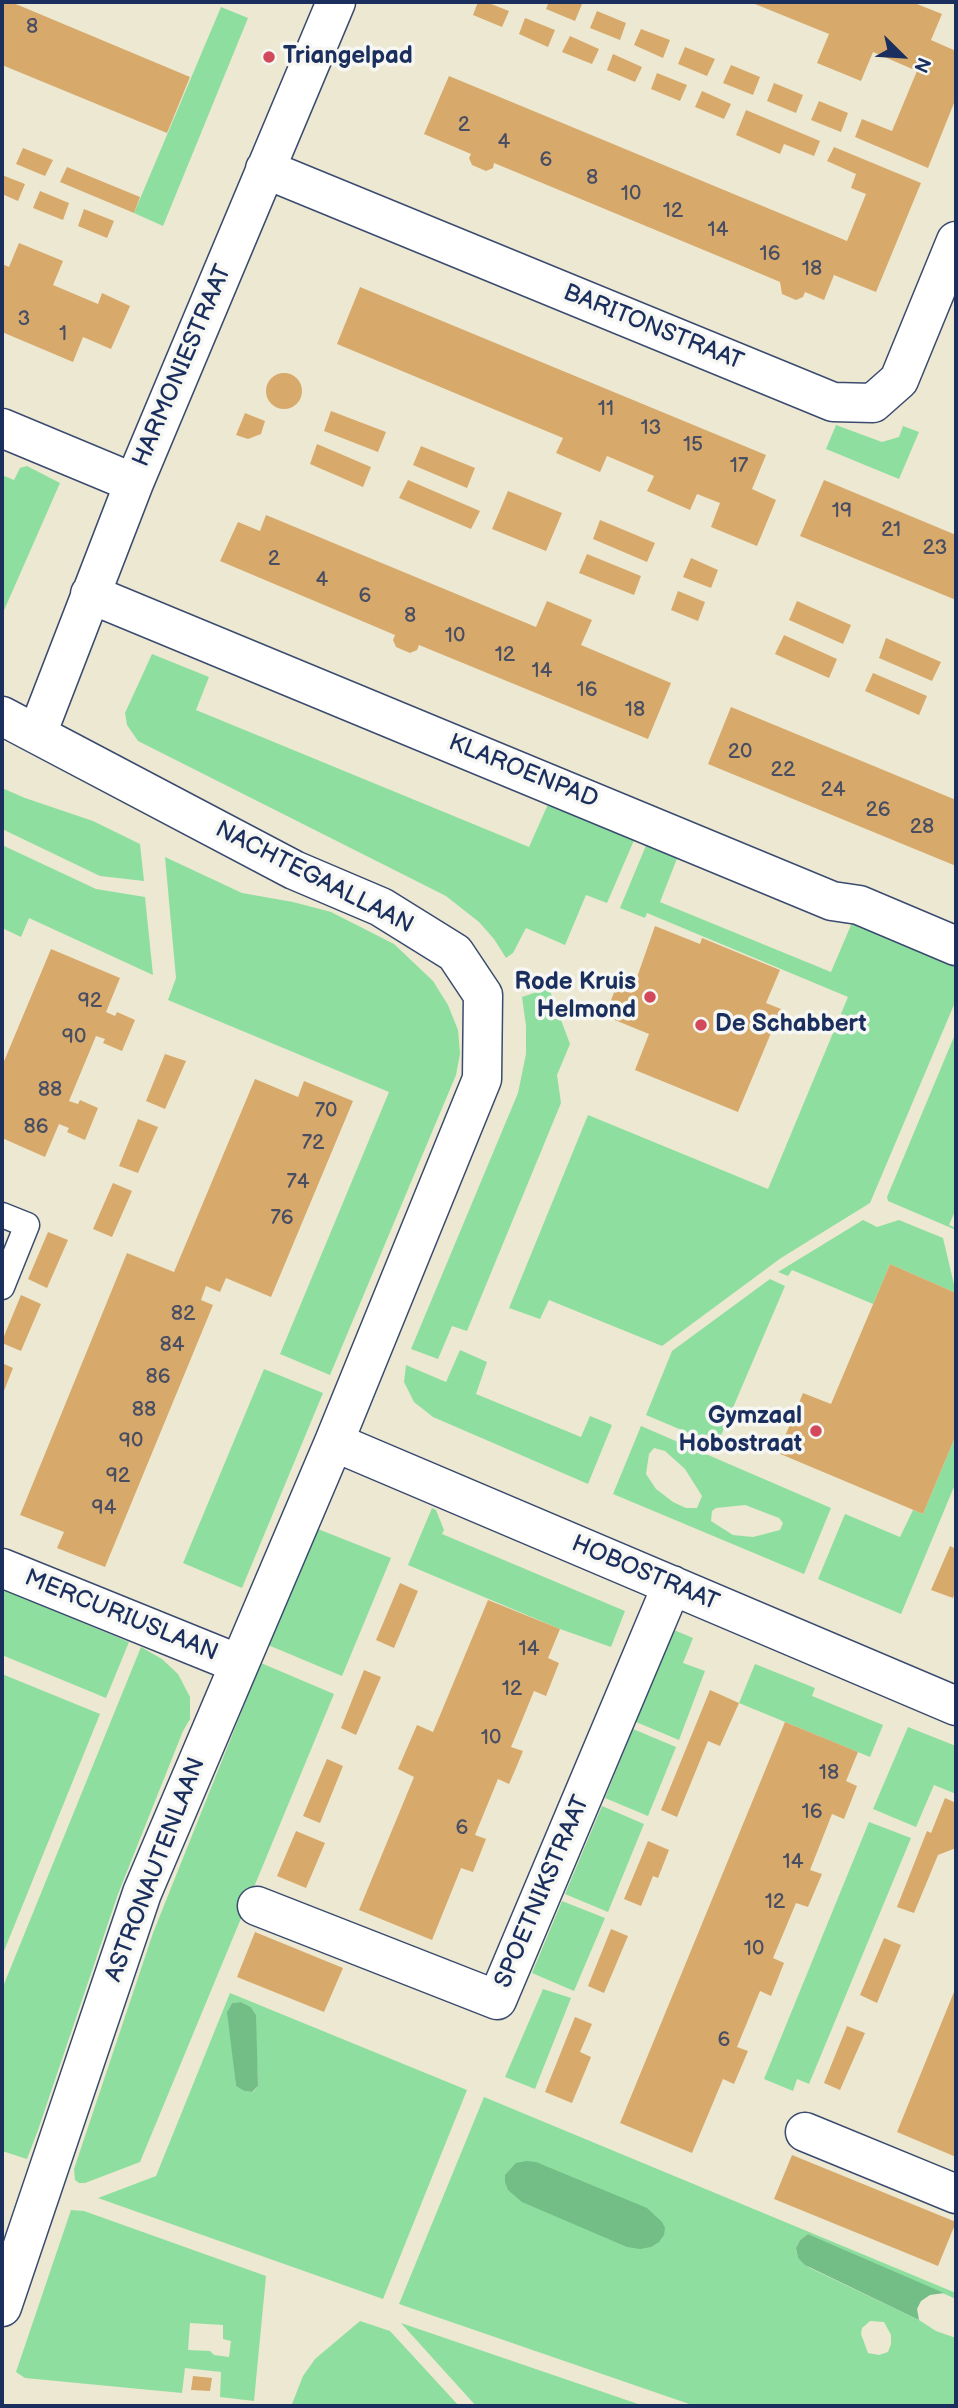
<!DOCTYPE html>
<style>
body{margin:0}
#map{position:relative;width:958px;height:2408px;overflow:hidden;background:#ede8d1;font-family:"Balsamiq Sans",sans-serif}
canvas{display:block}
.frame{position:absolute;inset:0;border:4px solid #1b2f5e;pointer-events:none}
.north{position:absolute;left:867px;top:21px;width:70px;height:70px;-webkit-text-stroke:5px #f6f6f2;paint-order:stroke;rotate:114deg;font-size:19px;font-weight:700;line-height:28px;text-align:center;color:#1b2f5e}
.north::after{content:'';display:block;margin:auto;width:24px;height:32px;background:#1b2f5e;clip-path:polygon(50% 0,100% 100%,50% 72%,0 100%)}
</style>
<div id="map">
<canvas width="958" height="2408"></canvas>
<div class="frame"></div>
<div class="north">N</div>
</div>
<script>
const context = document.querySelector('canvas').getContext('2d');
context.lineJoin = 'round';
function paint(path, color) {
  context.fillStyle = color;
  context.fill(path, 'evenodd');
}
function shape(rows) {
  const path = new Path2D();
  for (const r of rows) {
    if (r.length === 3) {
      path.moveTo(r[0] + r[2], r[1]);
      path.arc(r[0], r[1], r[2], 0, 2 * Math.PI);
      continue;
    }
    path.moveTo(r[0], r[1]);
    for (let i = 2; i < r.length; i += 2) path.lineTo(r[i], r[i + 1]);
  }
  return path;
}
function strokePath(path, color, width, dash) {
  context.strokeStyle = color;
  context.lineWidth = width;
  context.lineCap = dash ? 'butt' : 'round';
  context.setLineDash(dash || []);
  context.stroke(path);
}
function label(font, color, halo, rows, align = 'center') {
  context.font = font + ' "Balsamiq Sans",sans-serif';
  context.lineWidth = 7;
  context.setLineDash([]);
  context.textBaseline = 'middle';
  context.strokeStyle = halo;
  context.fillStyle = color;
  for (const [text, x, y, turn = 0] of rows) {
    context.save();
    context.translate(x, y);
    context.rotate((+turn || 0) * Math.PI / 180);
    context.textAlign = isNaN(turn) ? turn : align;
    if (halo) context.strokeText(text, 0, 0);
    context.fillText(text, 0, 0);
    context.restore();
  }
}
paint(shape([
 [221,7,248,18,163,226,134,213],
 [836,425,882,442,899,437,903,426,919,432,899,479,826,449],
 [27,466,60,483,2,615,2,475,14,480,20,468],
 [152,654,209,677,196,710,529,847,549,802,635,838,607,903,586,895,565,945,526,928,513,953,506,958,494,939,479,922,446,896,138,741,127,725,125,713],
 [2,788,25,798,93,821,140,844,144,881,100,876,2,829],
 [647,843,678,856,660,902,831,972,854,918,956,960,956,1000,870,1203,781,1258,662,1346,549,1300,540,1319,509,1308,588,1115,768,1189,848,997,647,913,645,918,620,908],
 [2,845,96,889,145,897,153,975,29,918,21,937,2,928],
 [165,857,242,893,293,902,331,912,394,944,433,981,448,1005,458,1030,460,1054,456,1075,330,1375,280,1354,389,1092,168,1000,176,978],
 [549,988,570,1044,557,1075,561,1103,467,1331,452,1326,438,1359,411,1349,518,1093,526,1054,526,1026,522,997],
 [956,1032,956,1209,949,1225,956,1228,956,1230,888,1201,887,1197],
 [863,1220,877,1227,899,1220,943,1238,956,1293,890,1264,873,1304,792,1270,788,1276,778,1272],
 [770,1279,785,1286,717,1445,646,1415,672,1351],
 [460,1350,487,1362,476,1394,581,1437,590,1416,612,1425,588,1484,433,1417,414,1402,404,1382,406,1365,446,1382],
 [264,1369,323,1393,242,1588,183,1563],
 [641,1426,831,1508,804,1574,613,1494],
 [654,1448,665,1451,685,1469,702,1496,697,1508,686,1508,673,1502,656,1489,646,1474,649,1454],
 [745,1505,779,1518,783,1523,780,1530,753,1537,733,1535,711,1521,712,1511,716,1508],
 [956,1435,956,1482,901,1614,818,1579,845,1514,900,1537,913,1510,923,1514],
 [432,1508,436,1510,444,1530,442,1534,625,1611,611,1647,560,1629,408,1565],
 [318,1529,391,1558,342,1676,268,1645,311,1540],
 [2,1589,129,1642,106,1698,2,1655],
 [674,1630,693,1638,683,1663,705,1671,679,1740,636,1722],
 [141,1647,162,1659,178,1674,190,1697,190,1719,183,1731,118,1894,38,2130,27,2159,2,2151,2,1989],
 [261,1663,334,1694,140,2162,85,2183,79,2183,75,2180,74,2169,153,1933],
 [755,1664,815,1688,812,1696,883,1725,870,1757,739,1703],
 [2,1674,100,1714,2,1956],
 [908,1727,956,1746,956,1794,934,1785,916,1827,873,1809],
 [633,1729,676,1747,648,1816,605,1798],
 [602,1806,644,1824,608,1912,565,1894],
 [869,1822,911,1838,809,2084,797,2079,793,2091,764,2079],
 [562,1901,605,1918,574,1991,532,1973],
 [543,1989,571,1998,535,2089,505,2077],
 [230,1993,467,2090,383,2299,98,2198,156,2176],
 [241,2002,251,2007,255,2013,258,2086,253,2092,244,2091,236,2086,228,2010,232,2003],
 [484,2097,956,2293,956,2299,808,2234,800,2240,796,2248,798,2258,810,2268,919,2320,936,2331,956,2338,956,2406,695,2406,399,2304],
 [870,2321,884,2322,891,2335,891,2344,888,2352,879,2355,868,2353,861,2334,862,2328],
 [71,2210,84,2211,266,2276,254,2401,220,2397,221,2372,185,2368,182,2393,25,2378,16,2372],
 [190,2323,223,2325,223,2339,231,2341,229,2357,214,2355,210,2351,188,2350],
 [360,2321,390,2331,459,2406,292,2404,303,2376,315,2359],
 [401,2323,644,2406,476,2406]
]), '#8edf9f');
paint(shape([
 [241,2002,251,2007,256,2015,258,2086,252,2092,244,2091,236,2086,227,2012,232,2003],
 [526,2161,536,2162,647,2208,662,2222,665,2228,664,2235,659,2242,651,2247,640,2249,627,2247,522,2202,508,2190,505,2182,505,2175,516,2163],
 [808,2234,944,2293,930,2295,921,2301,917,2309,919,2320,805,2265,798,2258,796,2248,800,2240]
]), '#72be86');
paint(shape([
 [2,2,11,2,190,77,167,133,2,65],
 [478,2,486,2,509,11,502,27,473,15],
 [549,2,576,2,582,4,575,21,546,9],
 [750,2,912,2,942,14,931,40,956,51,956,98,928,168,855,137,862,119,892,131,917,71,873,52,861,81,817,63,829,34],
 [597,11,626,23,620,40,590,28],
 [525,18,555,30,548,47,519,34],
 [641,29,670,40,663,58,634,45],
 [570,36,599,49,592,64,562,52],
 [685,47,715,59,707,76,678,64],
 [613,54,642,67,635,82,607,70],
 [731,65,760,77,753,95,723,83],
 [657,73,687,85,680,101,651,89],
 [449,76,847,241,866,194,851,188,856,174,827,161,834,147,921,183,876,292,834,275,824,300,805,292,803,297,796,300,782,294,780,282,735,263,494,163,493,168,486,171,472,165,469,158,471,154,424,134],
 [774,83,803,95,796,113,767,101],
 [702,91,731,104,724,119,695,107],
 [819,101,848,113,841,132,811,120],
 [746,110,820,141,814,156,784,144,780,154,736,135],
 [23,148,53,160,45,176,16,164],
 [67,167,140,197,134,213,60,182],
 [2,175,25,184,18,201,2,194],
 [40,191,69,203,63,220,33,208],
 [84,209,114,221,107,238,78,226],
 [19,243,63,261,53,285,98,304,102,293,130,306,111,349,83,337,73,362,2,332,2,264,9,267],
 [360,287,766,455,752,489,776,500,757,546,711,527,720,503,697,494,690,510,647,491,654,476,607,456,600,472,556,453,563,438,337,344],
 [284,391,18],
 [331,411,386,432,378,452,324,431],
 [245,413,265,421,261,434,248,439,236,435],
 [317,444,371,467,363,487,310,464],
 [421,446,475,468,467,488,413,465],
 [408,480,480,511,471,529,399,498],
 [824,480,956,535,956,600,800,536],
 [508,491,562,513,546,551,492,529],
 [266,515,536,627,547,601,592,620,581,645,671,683,648,739,419,645,417,650,410,653,396,647,393,640,395,635,220,561,238,522,260,531],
 [600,520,655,543,647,562,593,539],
 [587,554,641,576,634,595,579,573],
 [691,558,718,570,711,588,683,577],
 [678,591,705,602,698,621,671,610],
 [797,601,851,625,843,644,789,620],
 [784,635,837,659,829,678,775,654],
 [886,638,941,662,932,681,879,658],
 [873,673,927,696,919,715,865,691],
 [731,707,956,800,956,866,708,764],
 [655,926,700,944,702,938,780,970,766,1003,781,1009,738,1112,635,1070,649,1034,605,1016,620,977,635,983],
 [51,949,120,978,106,1012,115,1016,117,1012,135,1020,122,1051,103,1043,105,1039,96,1036,69,1101,78,1104,80,1100,98,1108,85,1140,67,1132,69,1128,59,1124,45,1157,2,1138,2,1066],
 [165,1054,186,1061,165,1109,146,1101],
 [255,1079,298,1097,304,1081,353,1101,271,1297,226,1278,220,1292,206,1286,201,1300,213,1305,105,1567,57,1548,64,1532,20,1515,127,1253,174,1272],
 [138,1119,158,1127,138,1173,119,1166],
 [113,1183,132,1191,112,1237,93,1229],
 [48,1232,68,1240,47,1288,28,1279],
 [890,1264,956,1293,956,1435,923,1514,778,1453,803,1393,831,1404],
 [21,1295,41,1304,21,1351,2,1343,2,1341],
 [2,1363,13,1368,2,1396],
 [950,1546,956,1549,956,1589,953,1598,931,1590],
 [400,1583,418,1591,394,1648,376,1640],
 [488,1600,560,1629,548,1658,559,1663,546,1696,534,1691,511,1747,523,1751,516,1768,509,1784,498,1779,475,1835,486,1839,473,1872,461,1868,432,1940,359,1910,414,1777,398,1769,417,1725,433,1732],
 [364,1670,381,1677,356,1735,341,1728],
 [710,1690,739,1703,720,1746,708,1741,677,1817,661,1810],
 [785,1722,858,1752,846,1781,857,1786,844,1819,832,1814,810,1870,822,1874,808,1907,796,1903,773,1958,784,1963,771,1996,760,1991,737,2047,748,2051,734,2084,723,2079,692,2153,620,2123],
 [327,1759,343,1766,320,1823,303,1816],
 [945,1798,956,1803,956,1848,938,1855,914,1913,897,1907,927,1831,931,1833],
 [296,1831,325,1843,306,1888,277,1876],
 [648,1841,669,1850,658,1878,653,1876,641,1906,624,1899],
 [611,1929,628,1936,604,1993,588,1986],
 [255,1932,343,1968,324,2012,237,1977],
 [884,1938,901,1945,877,2003,860,1995],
 [956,1987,956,2157,897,2132],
 [575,2017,592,2024,580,2052,591,2057,572,2103,545,2092],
 [847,2026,865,2033,840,2090,824,2083],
 [792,2155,956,2222,938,2266,774,2199],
 [193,2376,212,2378,210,2391,191,2390]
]), '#d7aa6c');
const lane = shape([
 [2,1215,27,1225,2,1287]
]);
const street = shape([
 [265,169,833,402,873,403,899,380,956,241],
 [2,428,134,483],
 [90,594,832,901,859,905,956,946],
 [2,716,294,870,381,907,455,953,483,995,482,1079,334,1442,142,1893,2,2307],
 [37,734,134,483,336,2],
 [334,1442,956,1706],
 [2,1568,239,1664],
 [257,1906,497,2000,672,1585],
 [805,2132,956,2194]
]);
strokePath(lane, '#3a4b6f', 27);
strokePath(street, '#3a4b6f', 41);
strokePath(lane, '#fff', 24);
strokePath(street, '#fff', 38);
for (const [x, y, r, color] of [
 [269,57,7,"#d1495b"],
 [650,997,7,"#d1495b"],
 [701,1025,7,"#d1495b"],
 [816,1431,7,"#d1495b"]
]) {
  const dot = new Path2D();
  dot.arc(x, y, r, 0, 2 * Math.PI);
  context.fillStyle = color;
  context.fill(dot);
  strokePath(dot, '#f6f6f2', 2.5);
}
label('21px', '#4a4e62', null, [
 ["8",32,28],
 ["2",464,126],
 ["4",504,143],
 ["6",546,161],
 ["8",592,179],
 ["10",631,195],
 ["12",673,212],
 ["14",718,231],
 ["16",770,255],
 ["18",812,270],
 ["3",24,320],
 ["1",63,335],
 ["11",606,410],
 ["13",651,429],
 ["15",693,446],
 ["17",739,467],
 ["19",842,512],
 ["21",891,531],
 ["23",935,549],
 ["2",274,560],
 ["4",322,581],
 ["6",365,597],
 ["8",410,617],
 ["10",455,637],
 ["12",505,656],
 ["14",542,672],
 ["16",587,691],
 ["18",635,711],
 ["20",740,753],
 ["22",783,771],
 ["24",833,791],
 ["26",878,811],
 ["28",922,828],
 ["92",90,1002],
 ["90",74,1038],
 ["88",50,1091],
 ["70",326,1112],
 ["86",36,1128],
 ["72",313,1144],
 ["74",298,1183],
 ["76",282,1219],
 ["82",183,1315],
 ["84",172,1346],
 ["86",158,1378],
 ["88",144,1411],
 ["90",131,1442],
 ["92",118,1477],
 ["94",104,1509],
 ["14",529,1650],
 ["12",512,1690],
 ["10",491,1739],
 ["18",829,1774],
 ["16",812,1813],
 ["6",462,1829],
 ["14",793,1863],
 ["12",775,1903],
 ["10",754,1950],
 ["6",724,2041]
]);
label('bold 24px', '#1b2f5e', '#f6f6f2', [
 ["Triangelpad",283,57],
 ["Rode Kruis",636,983,"right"],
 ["Helmond",636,1011,"right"],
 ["De Schabbert",715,1025],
 ["Gymzaal",802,1417,"right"],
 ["Hobostraat",802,1445,"right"]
], 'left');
label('24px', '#1b2f5e', '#f6f6f2', [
 ["BARITONSTRAAT",653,328,22],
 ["HARMONIESTRAAT",183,366,-67],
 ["KLAROENPAD",523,772,22],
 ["NACHTEGAALLAAN",314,878,27],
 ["HOBOSTRAAT",645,1574,23],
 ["MERCURIUSLAAN",121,1616,22],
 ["ASTRONAUTENLAAN",156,1870,-69],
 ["SPOETNIKSTRAAT",543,1892,-67]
]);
</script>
